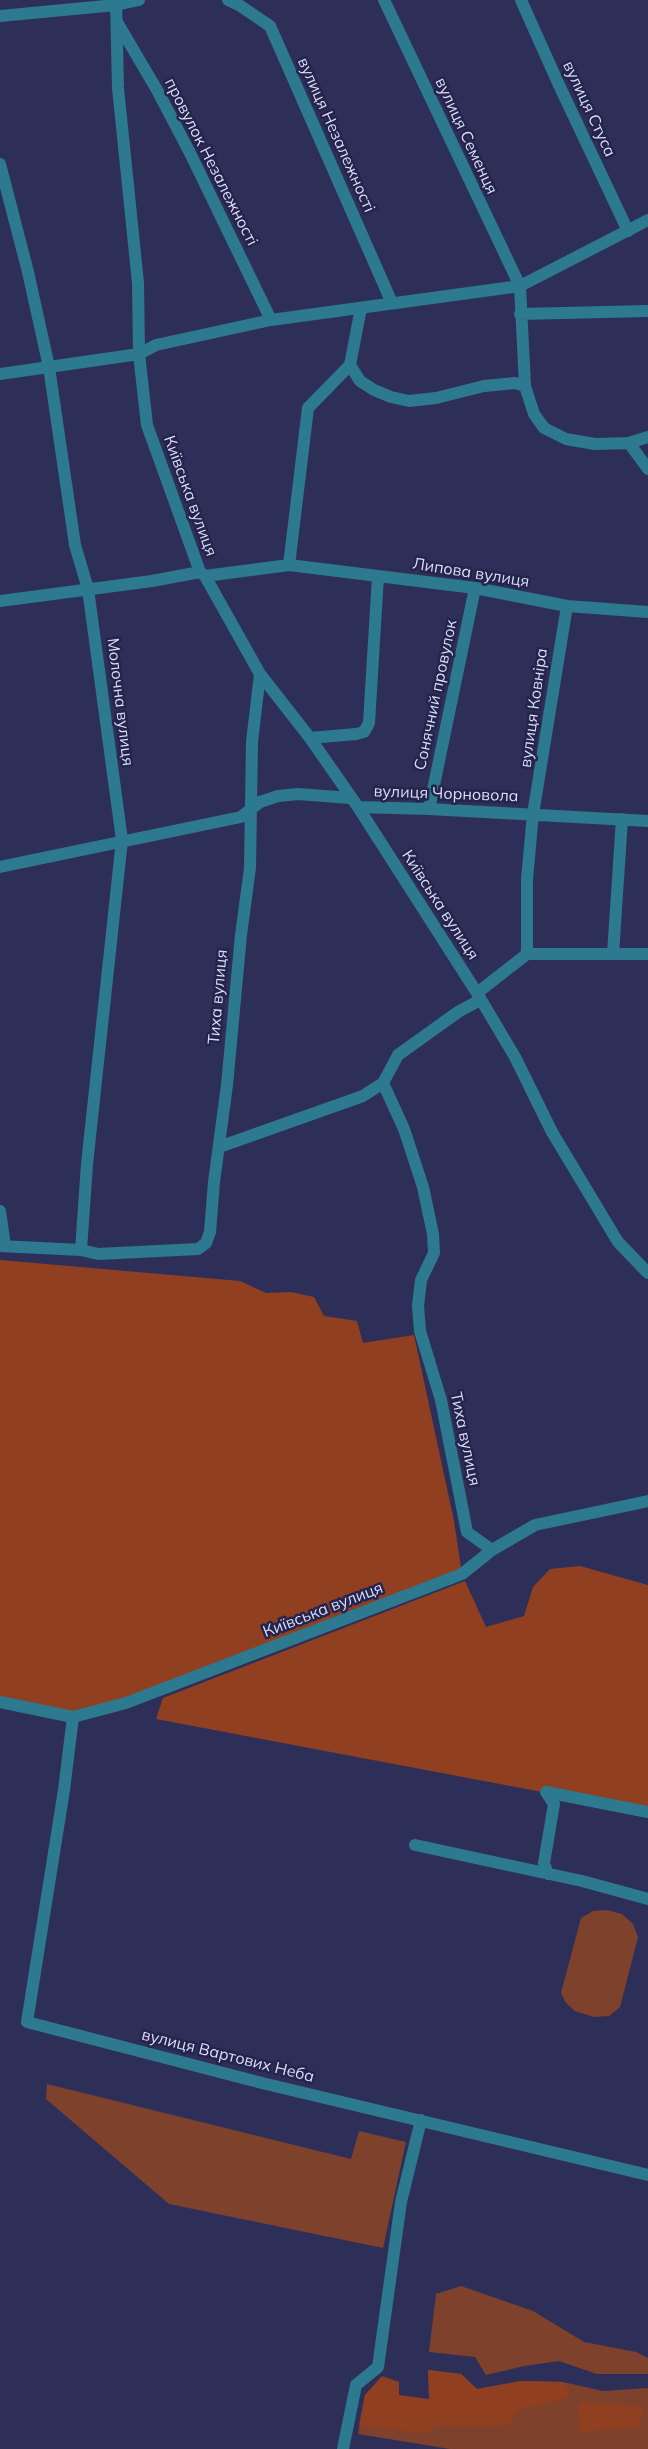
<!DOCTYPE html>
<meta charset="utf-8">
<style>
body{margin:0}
canvas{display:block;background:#2d2f59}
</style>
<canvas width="648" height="2449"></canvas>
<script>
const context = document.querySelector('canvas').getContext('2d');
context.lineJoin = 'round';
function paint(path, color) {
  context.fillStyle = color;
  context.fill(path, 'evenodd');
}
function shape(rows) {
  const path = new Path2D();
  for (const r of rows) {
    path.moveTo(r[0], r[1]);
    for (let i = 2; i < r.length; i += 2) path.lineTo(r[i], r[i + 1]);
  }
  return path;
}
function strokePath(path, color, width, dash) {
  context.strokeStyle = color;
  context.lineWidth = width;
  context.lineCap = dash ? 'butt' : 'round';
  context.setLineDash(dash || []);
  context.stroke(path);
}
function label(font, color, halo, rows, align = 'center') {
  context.font = font + ' Mulish,sans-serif';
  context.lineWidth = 5;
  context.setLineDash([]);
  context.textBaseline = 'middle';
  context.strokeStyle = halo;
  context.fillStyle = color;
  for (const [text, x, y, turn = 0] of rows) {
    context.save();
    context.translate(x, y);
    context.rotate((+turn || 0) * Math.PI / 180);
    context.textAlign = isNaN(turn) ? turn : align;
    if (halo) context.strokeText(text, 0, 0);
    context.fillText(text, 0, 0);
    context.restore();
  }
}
paint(shape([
 [607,1910,622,1914,633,1924,638,1937,620,2007,609,2016,594,2017,575,2011,566,2003,561,1993,581,1918,593,1911],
 [47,2084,351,2159,359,2131,406,2142,383,2248,169,2204,46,2099],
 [461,2286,533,2311,584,2342,636,2352,648,2358,648,2374,597,2374,559,2361,524,2366,486,2375,475,2357,429,2352,436,2294],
 [428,2370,461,2374,477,2389,521,2381,563,2382,603,2391,648,2388,648,2449,450,2449,358,2434,365,2395,430,2404]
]), '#7e412c');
paint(shape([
 [0,1260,240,1281,266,1293,291,1292,314,1297,324,1316,357,1321,363,1343,414,1335,454,1521,462,1574,73,1717,0,1702],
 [580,1566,648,1585,648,1812,156,1719,163,1698,465,1581,486,1627,524,1616,533,1587,550,1569],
 [428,2370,461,2374,477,2389,521,2381,563,2382,571,2393,565,2399,519,2410,507,2426,436,2426,425,2434,359,2425,365,2395,382,2376,399,2382,399,2395,429,2399],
 [578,2402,644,2407,639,2427,579,2432]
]), '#903f20');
strokePath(shape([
 [116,0,118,88,138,283,139,354,147,425,200,572,205,576,260,674,310,738,358,807,477,993,515,1057,552,1132,618,1242,648,1273],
 [228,0,239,5,270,26,392,303],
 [384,0,520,286,525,386],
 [521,0,559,85,628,231],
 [0,16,116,5,139,0],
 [117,22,157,90,190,153,271,320],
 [0,164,28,272,49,367,75,545,88,589,122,840,87,1164,81,1250],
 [361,308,350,365,360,381,374,390,391,397,409,401,436,398,484,386,515,383,525,386,534,414,544,428,566,439,595,444,629,443,648,437],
 [520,314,647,311],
 [0,374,139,354,156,345,271,320,520,286,648,220],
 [629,443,648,469],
 [289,565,308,408,350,365],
 [205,576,289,565,475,588,567,606,648,612],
 [0,601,152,581,200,572],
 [310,738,356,734,364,732,369,723,378,576],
 [358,807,429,809,648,821],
 [429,809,475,588],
 [0,867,241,817,260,802,278,796,298,794,350,798],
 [527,954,527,879,533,814,567,606],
 [613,954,622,819],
 [477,993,527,954,648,954],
 [383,1083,404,1129,423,1187,433,1234,434,1253,421,1280,418,1306,420,1331,441,1400,467,1532,492,1550],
 [219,1147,363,1096,383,1083,398,1055,458,1012,480,1000],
 [0,1211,5,1246],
 [0,1246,81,1250,98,1254,198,1249,206,1243,210,1232,214,1182,227,1085,241,935,250,868,252,742,260,674],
 [0,1702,73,1717,126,1703,462,1574,492,1550,535,1525,648,1501],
 [73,1717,64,1790,27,2022,262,2083,648,2175],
 [415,1845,582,1881,648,1899],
 [548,1874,544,1863,554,1804,546,1792,648,1812],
 [343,2449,356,2385,378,2367,401,2202,421,2120]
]), '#2d798f', 12);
label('16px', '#dbdef9', '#24244d', [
 ["вулиця Стуса",589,109,65],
 ["вулиця Незалежності",336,135,66],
 ["вулиця Семенця",466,136,65],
 ["провулок Незалежності",211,162,63],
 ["Київська вулиця",190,496,70],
 ["Липова вулиця",471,573,9],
 ["Сонячний провулок",436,695,-78],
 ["Молочна вулиця",120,702,83],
 ["вулиця Ковніра",534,708,-82],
 ["вулиця Чорновола",446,794,2],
 ["Київська вулиця",440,905,57],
 ["Тиха вулиця",218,997,-85],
 ["Тиха вулиця",465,1439,78],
 ["Київська вулиця",323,1610,-21],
 ["вулиця Вартових Неба",228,2056,14]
]);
</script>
